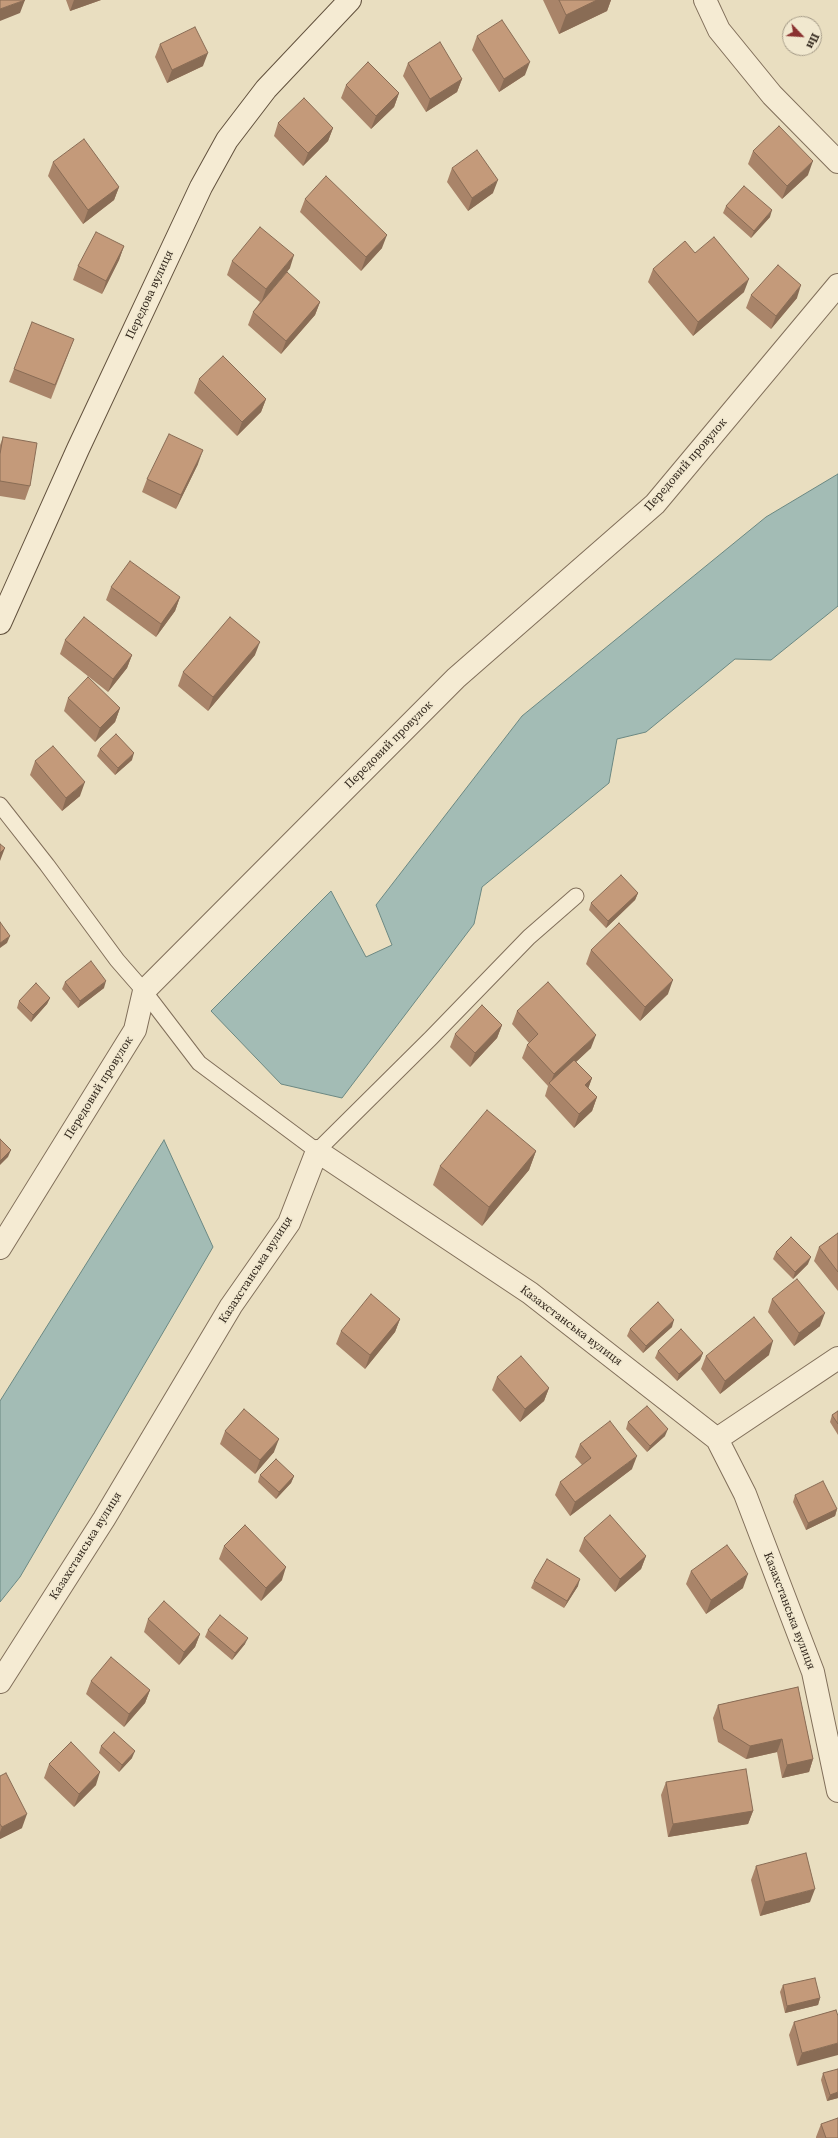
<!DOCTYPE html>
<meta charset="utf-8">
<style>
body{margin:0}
#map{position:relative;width:838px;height:2138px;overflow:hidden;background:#e9dec0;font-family:"Source Serif 4",serif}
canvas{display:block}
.north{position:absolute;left:782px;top:16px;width:40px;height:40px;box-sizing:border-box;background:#f1e8cf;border:1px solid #a59b88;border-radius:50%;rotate:115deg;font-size:11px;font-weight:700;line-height:16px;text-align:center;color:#32271d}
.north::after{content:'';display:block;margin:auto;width:14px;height:18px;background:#8a3130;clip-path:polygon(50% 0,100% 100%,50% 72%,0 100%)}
</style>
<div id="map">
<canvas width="838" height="2138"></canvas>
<div class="north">Пн</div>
</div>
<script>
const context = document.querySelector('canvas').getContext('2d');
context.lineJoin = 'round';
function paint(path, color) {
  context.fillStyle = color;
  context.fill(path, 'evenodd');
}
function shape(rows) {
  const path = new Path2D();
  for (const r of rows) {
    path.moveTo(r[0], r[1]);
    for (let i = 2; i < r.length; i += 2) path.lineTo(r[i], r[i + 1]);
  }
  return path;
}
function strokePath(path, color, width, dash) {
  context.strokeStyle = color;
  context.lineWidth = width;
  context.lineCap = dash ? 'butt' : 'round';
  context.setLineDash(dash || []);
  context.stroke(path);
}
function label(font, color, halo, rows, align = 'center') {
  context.font = font + ' "Source Serif 4",serif';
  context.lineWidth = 3;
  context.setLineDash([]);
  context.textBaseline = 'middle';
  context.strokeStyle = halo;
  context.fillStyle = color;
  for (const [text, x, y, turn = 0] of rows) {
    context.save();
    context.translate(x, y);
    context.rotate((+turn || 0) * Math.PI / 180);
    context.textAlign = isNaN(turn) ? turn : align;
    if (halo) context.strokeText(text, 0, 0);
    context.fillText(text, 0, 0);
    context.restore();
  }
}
const water = shape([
 [838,474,838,606,771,660,735,659,646,732,617,739,609,783,482,887,474,924,342,1098,281,1084,211,1011,331,891,366,957,392,945,376,905,522,716,766,517,838,474],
 [164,1140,213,1247,20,1577,0,1602,0,1401,164,1140]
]);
paint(water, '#a3bcb5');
strokePath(water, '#6b8882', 1);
const lane = shape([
 [0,805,47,865,117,960,144,991,199,1063,317,1151,431,1038,529,937,576,896]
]);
const street = shape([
 [705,0,719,30,772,95,838,162],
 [0,1248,135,1030,144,991,456,678,655,504,838,285],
 [717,1439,745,1494,813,1672,838,1791],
 [0,1682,104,1519,231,1306,289,1223,317,1151,530,1293,717,1439,838,1358]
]);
const secondary = shape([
 [0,623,78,449,201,187,227,140,266,89,350,0]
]);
strokePath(lane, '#816f5a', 17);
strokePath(street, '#816f5a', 24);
strokePath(secondary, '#62513d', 24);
strokePath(lane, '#f5ebd3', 15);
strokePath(street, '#f5ebd3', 22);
strokePath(secondary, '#f5ebd3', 22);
paint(shape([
 [66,0,101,0,70,11],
 [543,0,611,0,607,11,559,34],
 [477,36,525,75,499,92,472,50],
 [160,44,203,66,167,83,155,57],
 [408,63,462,79,457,92,426,112,403,76],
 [346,85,399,93,394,107,371,129,341,98],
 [278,123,333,128,328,141,303,166,274,136],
 [753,151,808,175,782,199,748,164],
 [53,162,119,187,114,200,83,224,48,176],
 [452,168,493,193,468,211,447,182],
 [305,199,382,248,361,271,300,212],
 [726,206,770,217,751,238,723,213],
 [124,246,119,260,102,294,73,280,78,266],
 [232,261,290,268,273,289,320,302,315,315,281,354,248,325,253,312,260,302,227,275],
 [653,269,744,292,693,336,648,282],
 [751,295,797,298,771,329,746,308],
 [74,339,51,399,9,382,14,369],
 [199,379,266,399,261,412,237,436,194,393],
 [3,437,30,486,25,500,0,496,0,445],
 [198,464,176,509,142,492,147,479],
 [111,587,180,597,175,611,156,637,106,600],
 [65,640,132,655,127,668,108,692,60,654],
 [255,655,208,711,178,686,183,672],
 [68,698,120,708,115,722,95,742,64,711],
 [100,749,132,760,115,775,97,756],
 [35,761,80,796,62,811,30,775],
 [638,893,635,900,606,928,589,910,591,903],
 [591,950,668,994,640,1021,586,964],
 [65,982,104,988,78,1008,62,989],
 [50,998,47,1004,31,1022,17,1008,19,1001],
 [517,1011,591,1048,576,1062,592,1078,588,1088,597,1097,592,1111,574,1128,545,1096,548,1086,522,1058,527,1045,529,1043,512,1024],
 [502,1025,497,1038,470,1067,450,1047,455,1034],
 [536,1151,529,1170,482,1226,433,1185,440,1166],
 [838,1233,838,1291,814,1261,819,1247],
 [776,1252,808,1264,793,1279,773,1259],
 [772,1299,820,1326,794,1346,768,1312],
 [400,1319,395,1332,365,1369,336,1344,341,1331],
 [672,1327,643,1353,627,1336,630,1329],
 [658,1351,703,1353,700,1360,677,1381,655,1358],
 [769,1355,720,1394,701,1369,706,1356],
 [497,1377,549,1388,544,1401,520,1422,492,1390],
 [838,1411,838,1435,830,1422,832,1415],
 [628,1422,665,1436,647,1452,626,1429],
 [225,1431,274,1452,255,1474,220,1444],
 [580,1444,632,1469,570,1516,555,1495,560,1482,582,1465,575,1457],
 [260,1475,294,1476,291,1483,276,1499,258,1482],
 [795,1495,837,1509,835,1516,806,1530,793,1502],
 [584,1538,646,1556,641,1569,615,1592,579,1551],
 [224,1546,282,1580,261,1601,219,1559],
 [691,1571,743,1588,706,1614,686,1584],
 [534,1581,578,1586,564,1608,531,1588],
 [148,1619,200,1634,195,1647,179,1665,144,1632],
 [208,1630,245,1644,232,1660,205,1637],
 [91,1681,150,1690,145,1703,124,1727,86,1694],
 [798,1687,813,1759,809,1772,782,1778,777,1752,746,1759,718,1742,713,1718,718,1705],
 [101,1746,132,1758,119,1772,99,1753],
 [49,1764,96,1785,74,1807,44,1778],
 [0,1776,22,1828,0,1839],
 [666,1782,753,1811,748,1824,668,1837,661,1795],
 [756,1866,810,1902,760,1916,751,1880],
 [783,1985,820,1998,818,2005,785,2013,780,1992],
 [836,2010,797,2066,789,2035,794,2022],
 [823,2073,838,2098,827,2101,821,2080],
 [821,2124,838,2138,816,2138,816,2137]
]), '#a98469');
paint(shape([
 [25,0,20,13,0,21,0,9],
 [74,0,101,0,70,11],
 [597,0,611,0,607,11,559,34,566,15],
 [208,53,203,66,167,83,172,70],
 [530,62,525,75,499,92,504,79],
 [462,79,457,92,426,112,430,99],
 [399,93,394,107,371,129,376,116],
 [333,128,328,141,303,166,308,153],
 [813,161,808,175,782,199,787,186],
 [498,180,493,193,468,211,472,198],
 [119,187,114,200,83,224,88,210],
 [772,210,770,217,751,238,754,231],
 [387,235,382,248,361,271,366,257],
 [124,246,119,260,102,294,106,281],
 [294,255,290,268,261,303,266,289],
 [749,279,744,292,693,336,698,322],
 [801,285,797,298,771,329,776,316],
 [320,302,315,315,281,354,286,341],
 [266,399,261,412,237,436,242,422],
 [203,450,198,464,176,509,181,495],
 [180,597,175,611,156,637,161,624],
 [260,642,255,655,208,711,213,697],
 [132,655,127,668,108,692,113,679],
 [120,708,115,722,95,742,100,728],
 [134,753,132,760,115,775,118,768],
 [85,782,80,796,62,811,66,798],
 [5,848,0,861,0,853],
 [638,893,635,900,606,928,608,921],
 [10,936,7,943,0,948,0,943],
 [673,980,668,994,640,1021,645,1007],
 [106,981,104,988,78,1008,80,1001],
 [50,998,47,1004,31,1022,33,1015],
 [502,1025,497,1038,470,1067,475,1053],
 [596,1035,591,1048,551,1085,550,1084,554,1074],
 [592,1078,587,1092,585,1085],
 [597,1097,592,1111,574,1128,579,1114],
 [11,1150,8,1157,0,1165,0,1161],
 [536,1151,529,1170,482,1226,489,1207],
 [811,1257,808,1264,793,1279,795,1272],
 [825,1313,820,1326,794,1346,799,1333],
 [400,1319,395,1332,365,1369,370,1355],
 [674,1320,672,1327,643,1353,646,1346],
 [773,1341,769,1355,720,1394,725,1381],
 [703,1353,700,1360,677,1381,679,1374],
 [549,1388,544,1401,520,1422,525,1409],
 [668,1429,665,1436,647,1452,650,1446],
 [279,1439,274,1452,255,1474,260,1460],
 [637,1456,632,1469,570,1516,575,1502],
 [294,1476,291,1483,276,1499,279,1492],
 [837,1509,835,1516,806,1530,808,1523],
 [646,1556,641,1569,615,1592,620,1579],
 [286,1567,282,1580,261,1601,266,1588],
 [748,1574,743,1588,706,1614,711,1600],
 [580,1579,578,1586,564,1608,567,1601],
 [200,1634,195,1647,179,1665,184,1652],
 [248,1638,245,1644,232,1660,235,1653],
 [150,1690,145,1703,124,1727,129,1714],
 [782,1739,777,1752,746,1759,750,1746],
 [135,1751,132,1758,119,1772,122,1765],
 [813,1759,809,1772,782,1778,787,1765],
 [100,1772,96,1785,74,1807,79,1794],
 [753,1811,748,1824,668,1837,673,1824],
 [27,1814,22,1828,0,1839,0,1832,2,1827],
 [815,1889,810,1902,760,1916,765,1902],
 [820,1998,818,2005,785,2013,787,2006],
 [838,2043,838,2055,797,2066,802,2053],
 [838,2092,838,2098,827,2101,830,2095]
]), '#896c55');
const building = shape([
 [0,0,25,0,0,9,0,0],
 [559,0,597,0,566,15,559,0],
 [502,20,530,62,504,79,477,36,502,20],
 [195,27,208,53,172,70,160,44,195,27],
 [440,42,462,79,430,99,408,63,440,42],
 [368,62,399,93,376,116,346,85,368,62],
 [304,98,333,128,308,153,278,123,304,98],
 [779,126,813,161,787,186,753,151,779,126],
 [84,139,119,187,88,210,53,162,84,139],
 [477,150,498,180,472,198,452,168,477,150],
 [326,176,387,235,366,257,305,199,326,176],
 [744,186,772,210,754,231,726,206,744,186],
 [260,227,294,255,266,289,232,261,260,227],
 [96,232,124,246,106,281,78,266,96,232],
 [714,237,749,279,698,322,653,269,685,241,695,253,714,237],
 [778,265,801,285,776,316,751,295,778,265],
 [287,272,320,302,286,341,253,312,287,272],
 [32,322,74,339,55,385,14,369,32,322],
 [223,356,266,399,242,422,199,379,223,356],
 [169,434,203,450,181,495,147,479,169,434],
 [3,437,37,443,30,486,0,481,0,454,3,437],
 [130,561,180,597,161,624,111,587,130,561],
 [84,617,132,655,113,679,65,640,84,617],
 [230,617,260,642,213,697,183,672,230,617],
 [88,677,120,708,100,728,68,698,88,677],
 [116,734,134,753,118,768,100,749,116,734],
 [53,746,85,782,66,798,35,761,53,746],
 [0,844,5,848,0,853,0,844],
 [621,875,638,893,608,921,591,903,621,875],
 [0,922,10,936,0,943,0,922],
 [619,923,673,980,645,1007,591,950,619,923],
 [91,961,106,981,80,1001,65,982,91,961],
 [548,982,596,1035,554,1074,527,1045,538,1034,517,1011,548,982],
 [36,983,50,998,33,1015,19,1001,36,983],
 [482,1005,502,1025,475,1053,455,1034,482,1005],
 [574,1060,592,1078,585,1085,597,1097,579,1114,549,1083,574,1060],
 [487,1110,536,1151,489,1207,440,1166,487,1110],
 [0,1139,11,1150,0,1161,0,1139],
 [838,1233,838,1272,819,1247,838,1233],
 [791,1237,811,1257,795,1272,776,1252,791,1237],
 [797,1279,825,1313,799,1333,772,1299,797,1279],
 [371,1294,400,1319,370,1355,341,1331,371,1294],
 [658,1302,674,1320,646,1346,630,1329,658,1302],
 [754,1317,773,1341,725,1381,706,1356,754,1317],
 [681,1329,703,1353,679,1374,658,1351,681,1329],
 [521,1356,549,1388,525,1409,497,1377,521,1356],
 [647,1406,668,1429,650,1446,628,1422,647,1406],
 [244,1409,279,1439,260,1460,225,1431,244,1409],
 [838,1411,838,1424,832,1415,838,1411],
 [610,1421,637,1456,575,1502,560,1482,591,1458,580,1444,610,1421],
 [276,1459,294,1476,279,1492,260,1475,276,1459],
 [823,1481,837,1509,808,1523,795,1495,823,1481],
 [610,1515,646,1556,620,1579,584,1538,610,1515],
 [245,1525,286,1567,266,1588,224,1546,245,1525],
 [727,1545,748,1574,711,1600,691,1571,727,1545],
 [547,1559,580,1579,567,1601,534,1581,547,1559],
 [164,1601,200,1634,184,1652,148,1619,164,1601],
 [220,1615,248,1638,235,1653,208,1630,220,1615],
 [111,1657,150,1690,129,1714,91,1681,111,1657],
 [798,1687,813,1759,787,1765,782,1739,750,1746,723,1729,718,1705,798,1687],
 [114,1732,135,1751,122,1765,101,1746,114,1732],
 [71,1742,100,1772,79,1794,49,1764,71,1742],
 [746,1769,753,1811,673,1824,666,1782,746,1769],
 [6,1773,27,1814,2,1827,0,1824,0,1776,6,1773],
 [806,1853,815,1889,765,1902,756,1866,806,1853],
 [815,1978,820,1998,787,2006,783,1985,815,1978],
 [836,2010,838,2016,838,2043,802,2053,794,2022,836,2010],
 [838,2069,838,2092,830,2095,823,2073,838,2069],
 [838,2118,838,2138,826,2138,821,2124,838,2118]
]);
paint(building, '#c49a7a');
strokePath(building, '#896c55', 1);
label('12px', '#32271d', '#f1e8cf', [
 ["Передова вулиця",150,295,-65],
 ["Передовий провулок",686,465,-49],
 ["Передовий провулок",389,745,-45],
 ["Передовий провулок",99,1088,-58],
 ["Казахстанська вулиця",256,1270,-57],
 ["Казахстанська вулиця",571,1326,37],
 ["Казахстанська вулиця",86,1546,-58],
 ["Казахстанська вулиця",789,1611,69]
]);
</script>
